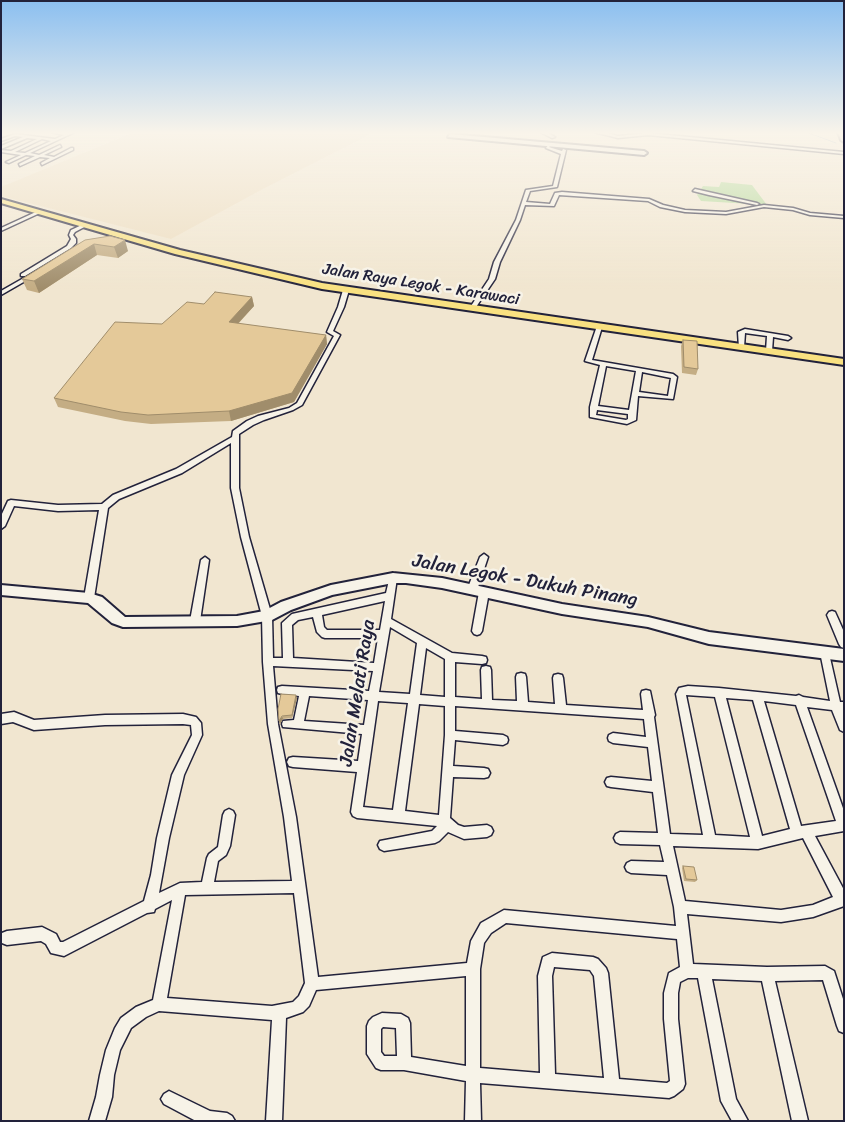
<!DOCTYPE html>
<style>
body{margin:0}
#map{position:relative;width:845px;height:1122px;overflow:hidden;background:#f1e6d0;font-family:Sriracha,sans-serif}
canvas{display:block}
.frame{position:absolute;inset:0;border:2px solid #22223b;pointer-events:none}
</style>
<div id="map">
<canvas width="845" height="1122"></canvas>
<div class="frame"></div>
</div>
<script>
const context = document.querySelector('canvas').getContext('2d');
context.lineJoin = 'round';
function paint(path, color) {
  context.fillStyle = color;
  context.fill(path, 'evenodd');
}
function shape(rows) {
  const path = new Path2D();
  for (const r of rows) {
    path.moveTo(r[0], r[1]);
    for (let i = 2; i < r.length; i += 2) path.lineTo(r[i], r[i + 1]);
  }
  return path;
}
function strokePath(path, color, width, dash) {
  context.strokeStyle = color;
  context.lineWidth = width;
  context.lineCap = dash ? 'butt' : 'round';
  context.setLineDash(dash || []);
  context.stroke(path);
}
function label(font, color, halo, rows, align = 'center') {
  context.font = font + ' Sriracha,sans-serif';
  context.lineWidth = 5;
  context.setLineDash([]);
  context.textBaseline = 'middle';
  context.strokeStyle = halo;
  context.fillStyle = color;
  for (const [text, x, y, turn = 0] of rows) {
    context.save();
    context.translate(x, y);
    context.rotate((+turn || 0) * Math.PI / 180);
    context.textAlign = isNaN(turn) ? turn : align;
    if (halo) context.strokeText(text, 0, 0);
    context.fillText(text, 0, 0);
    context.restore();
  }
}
paint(shape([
 [134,132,375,132,261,190,171,239,1,196,1,187]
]), '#edddc0');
paint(shape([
 [721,182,752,185,767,205,701,201,697,195,703,186,719,187]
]), '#afd794');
strokePath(shape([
 [806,132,836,143]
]), '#6e8aaf', 1);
const street = shape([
 [51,132,75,132,30,153,39,155,60,145,61,147,44,155,54,157,71,148,73,148,73,150,42,165,41,163,50,158,40,157,20,166,19,164,35,156,26,155,9,163,6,162,21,155,1,152,1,150,11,151,37,139,27,138,1,149,1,146,23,137,15,136,1,141,1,139,15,134,55,139,64,135,51,132],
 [42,139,51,141,25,153,15,152,42,139],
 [540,132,546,132,555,137,552,138,540,132],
 [594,132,603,132,618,136,648,133,844,152,844,154,648,135,618,138,594,132],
 [549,144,551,145,549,147,552,148,562,151,563,149,566,150,557,187,530,191,526,202,550,204,555,193,562,192,649,199,663,205,685,210,726,212,764,205,793,208,810,213,844,216,844,218,810,215,793,210,764,207,726,214,685,212,660,207,648,201,559,195,554,206,525,205,520,220,500,262,495,279,474,310,470,310,469,309,489,279,494,262,516,220,526,190,553,186,561,154,546,148,549,144],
 [695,189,757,203,759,204,757,205,709,195,693,191,695,189],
 [38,211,42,212,1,231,1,228,38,211],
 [84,224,88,225,75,232,73,235,76,239,76,243,71,248,25,276,21,276,21,274,67,246,71,239,69,235,71,230,84,224],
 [29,275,34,276,1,295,1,291,29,275],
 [346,288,349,290,344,307,333,331,340,335,302,405,293,410,264,420,253,425,239,434,239,488,249,537,272,616,273,658,283,658,282,623,292,614,386,593,390,576,396,576,397,578,391,619,452,653,482,656,486,657,487,660,486,663,482,664,455,662,455,697,482,699,481,670,482,667,486,666,490,667,491,670,492,700,517,701,516,677,517,674,521,673,525,674,526,677,528,702,555,704,553,678,554,675,558,674,562,675,563,678,566,705,643,710,641,694,642,691,646,690,650,691,655,715,654,717,670,834,703,835,676,694,679,688,688,686,719,688,796,696,799,695,803,697,830,701,820,652,822,649,825,648,828,649,840,702,844,702,844,732,840,730,832,710,807,707,844,811,844,831,815,836,844,890,844,906,813,917,781,922,687,914,693,964,767,967,825,966,834,971,844,1002,844,1033,839,1031,837,1026,823,980,775,981,808,1121,792,1121,762,981,712,979,736,1099,748,1121,732,1121,721,1101,698,978,688,978,680,982,678,993,678,1019,685,1084,683,1089,674,1096,669,1098,480,1083,481,1121,465,1121,466,1081,404,1070,381,1070,376,1068,367,1054,367,1026,369,1021,373,1017,382,1013,401,1014,408,1018,410,1023,411,1057,466,1066,466,976,316,990,309,1006,303,1012,286,1018,282,1121,266,1121,272,1020,159,1011,146,1017,131,1028,120,1050,114,1075,112,1097,105,1121,89,1121,96,1097,100,1075,106,1050,115,1028,121,1018,136,1007,153,1000,172,900,155,909,154,912,147,913,64,956,51,953,46,944,41,941,7,945,2,943,1,936,2,933,7,931,42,927,56,934,60,942,63,942,144,901,151,875,157,838,172,775,192,735,191,725,183,724,105,725,34,730,13,722,1,724,1,714,14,712,34,720,105,715,183,714,196,717,201,723,202,735,184,775,169,838,159,893,180,883,202,882,207,858,209,854,218,847,223,815,225,811,229,809,233,811,235,815,230,846,226,855,218,861,214,882,292,881,284,817,268,724,263,662,262,616,241,537,231,488,231,443,182,473,119,499,108,508,94,598,92,600,89,602,86,600,84,598,99,510,58,511,14,506,5,526,1,529,1,516,8,501,11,500,58,505,102,504,113,495,176,469,232,437,233,431,247,421,258,416,289,408,297,403,334,336,327,332,338,307,343,290,346,288],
 [385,601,380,630,327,630,324,627,322,615,385,601],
 [313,617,317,632,322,637,325,638,378,638,374,663,293,658,292,625,298,620,313,617],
 [390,627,417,643,410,694,379,692,390,627],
 [426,648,445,659,445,697,420,695,426,648],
 [273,666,373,671,369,691,282,686,278,687,277,690,278,693,282,694,299,696,294,720,283,721,282,724,283,727,362,734,358,761,293,757,289,758,287,762,289,766,293,767,357,772,351,812,353,816,357,818,437,826,432,831,380,841,378,845,380,849,384,851,435,843,439,841,448,832,464,839,487,837,491,835,493,831,491,827,487,825,464,827,458,825,450,818,453,777,484,778,488,777,490,773,488,769,484,768,453,766,455,740,503,745,507,743,508,740,507,737,503,735,455,731,455,706,644,719,646,737,613,733,609,735,608,738,609,741,613,743,648,747,652,781,611,777,607,778,605,782,607,786,611,787,653,792,658,833,620,832,616,834,614,838,616,842,620,844,660,845,664,862,631,861,627,863,625,867,627,871,631,873,667,875,674,907,676,926,504,910,481,923,471,941,467,963,318,977,296,817,278,724,273,666],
 [686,695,715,697,750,837,715,835,686,695],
 [309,696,368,700,364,725,304,721,309,696],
 [726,698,753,700,790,829,762,836,726,698],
 [378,701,408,703,393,810,363,807,378,701],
 [764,701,796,705,836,821,801,826,764,701],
 [419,704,445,706,445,735,439,815,405,811,419,704],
 [803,838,833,897,813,905,781,910,685,901,673,846,758,849,803,838],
 [294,893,305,983,299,996,293,1002,272,1006,167,998,185,895,294,893],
 [506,923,677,939,680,967,669,973,664,993,664,1019,670,1081,667,1083,619,1079,608,973,606,968,598,959,593,957,552,953,543,957,538,976,540,1073,480,1068,480,969,484,943,491,933,506,923],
 [554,967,590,970,594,976,604,1078,555,1074,552,976,554,967],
 [383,1027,396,1028,397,1056,384,1056,381,1052,381,1029,383,1027],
 [597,326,602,327,592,360,673,374,677,377,673,399,638,396,636,420,627,424,590,417,590,407,600,365,585,361,597,326],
 [606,366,636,371,629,410,598,406,606,366],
 [642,372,671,378,668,396,639,392,642,372],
 [597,410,628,414,628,419,626,420,596,415,597,410],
 [745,329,788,336,791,338,788,340,773,337,772,351,769,353,766,351,767,336,745,333,744,347,739,348,738,332,745,329],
 [484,554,488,557,477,590,475,592,472,593,469,592,467,590,480,557,484,554],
 [205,557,209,560,200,621,198,624,195,625,192,624,190,621,201,560,205,557],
 [484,589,487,590,489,592,482,631,480,634,477,635,474,634,472,631,479,592,481,590,484,589],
 [832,611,835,612,844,632,844,648,841,647,839,644,827,615,829,612,832,611],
 [169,1091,210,1111,227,1113,232,1116,235,1121,196,1121,164,1104,161,1099,164,1094,169,1091]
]);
const secondary = shape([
 [838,132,844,132,844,142,841,140,838,132],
 [450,134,644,151,647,153,644,155,448,137,450,134],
 [393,573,442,578,562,604,648,617,709,632,844,649,844,661,709,644,648,627,562,614,442,588,406,583,393,583,332,595,291,610,272,620,237,626,123,627,112,623,88,603,1,595,1,585,89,593,102,597,125,617,237,616,264,611,281,602,331,585,393,573]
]);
const primary = shape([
 [1,199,180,250,322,283,844,359,844,365,322,289,175,254,1,203,1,199]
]);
strokePath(street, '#22223b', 3);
strokePath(secondary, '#22223b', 4);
strokePath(primary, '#22223b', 4);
paint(street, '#f7f3e8');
paint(secondary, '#f7f3e8');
paint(primary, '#f9e181');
paint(shape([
 [110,236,128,251,118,258,97,255,39,293,27,290,22,279,85,240],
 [252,297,254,306,238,324,326,335,327,344,294,402,231,421,151,424,125,421,58,407,54,398,162,324],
 [683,340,698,369,696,375,682,373,681,346],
 [297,698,292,718,283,719,280,724,279,721],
 [683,866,697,880,695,882,684,881,682,868]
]), '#c4ad84');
paint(shape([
 [125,240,128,251,118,258,114,247],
 [94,244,97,255,39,293,34,281],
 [252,297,254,306,231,331,229,322],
 [326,335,327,344,294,402,231,421,229,411],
 [296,695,297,698,292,718,292,715],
 [282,716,283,719,280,724,279,721]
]), '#a08d6b');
const building = shape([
 [110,236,125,240,114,247,94,244,34,281,22,279,85,240,110,236],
 [215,292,252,297,229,322,326,335,292,393,229,411,148,415,121,412,54,398,115,322,162,324,187,302,204,304,215,292],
 [683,340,697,341,698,369,684,367,683,340],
 [281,694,296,695,292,715,282,716,279,721,278,709,281,694],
 [683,866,694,867,697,880,686,879,683,866]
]);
paint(building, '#e4c999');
strokePath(building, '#a08d6b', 1);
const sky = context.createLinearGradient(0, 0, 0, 289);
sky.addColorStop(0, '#8bbff0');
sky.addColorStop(0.46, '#f9f4ea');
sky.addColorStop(1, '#f9f4ea00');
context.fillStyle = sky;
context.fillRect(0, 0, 845, 289);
label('16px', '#22223b', '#f7f3e8', [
 ["Jalan Raya Legok - Karawaci",421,285,9]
]);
label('19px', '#22223b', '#f7f3e8', [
 ["Jalan Legok - Dukuh Pinang",525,581,10],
 ["Jalan Melati Raya",358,693,-81]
]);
</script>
